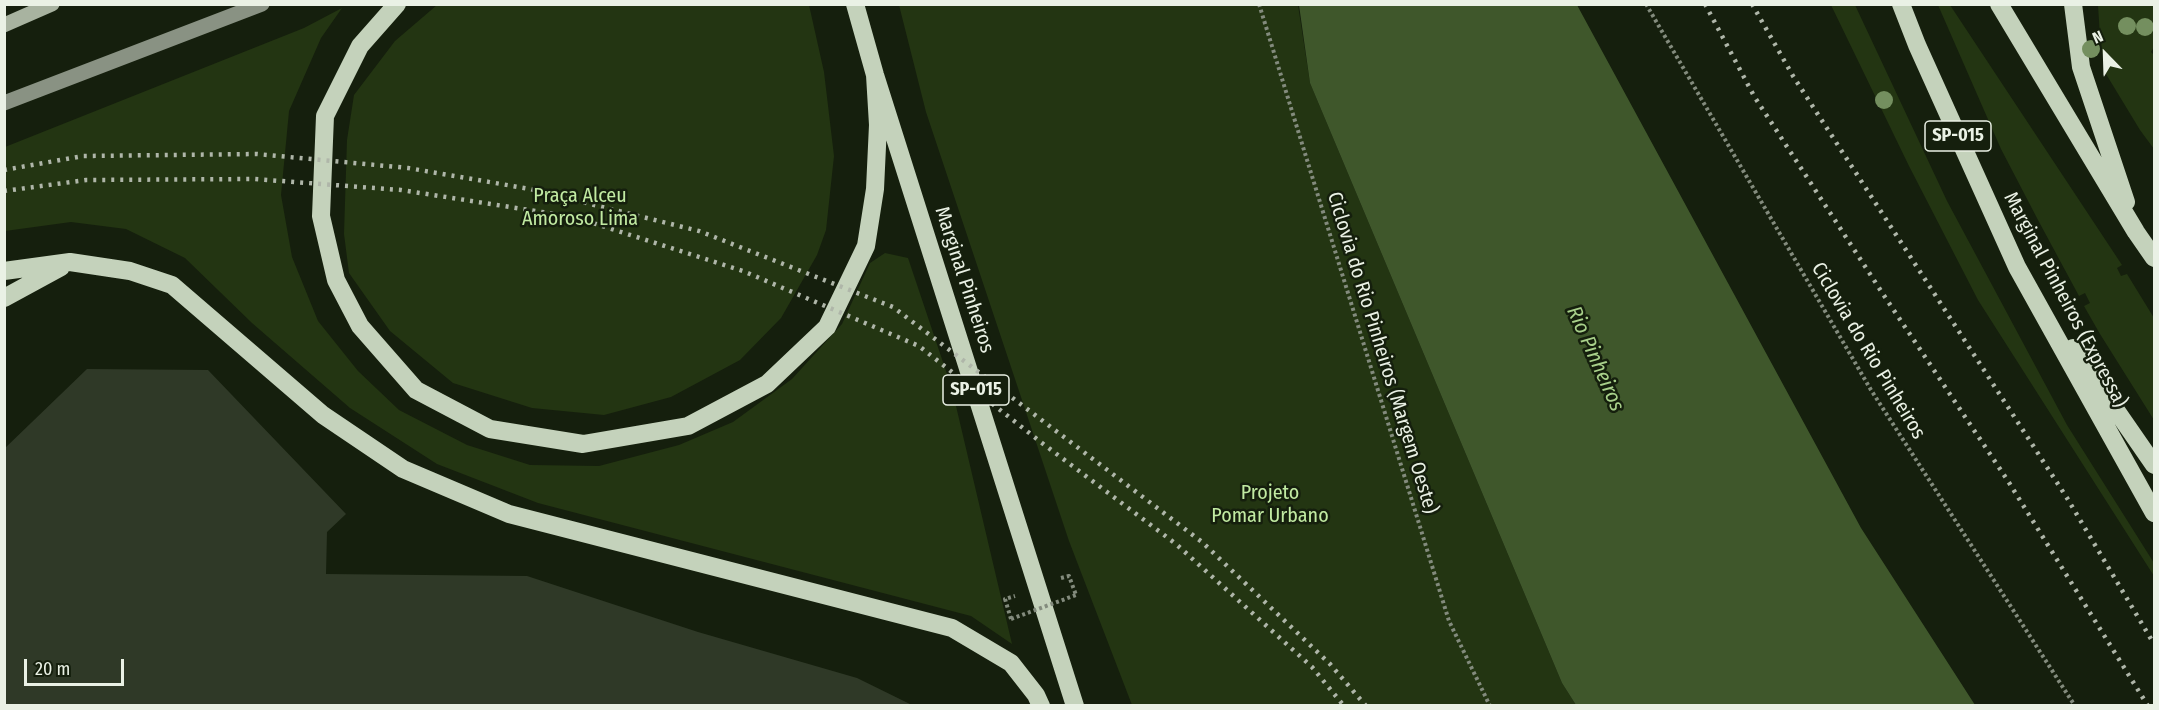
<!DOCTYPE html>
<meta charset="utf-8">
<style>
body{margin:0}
#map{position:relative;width:2159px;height:710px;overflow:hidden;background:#151f0d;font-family:"Fira Sans Condensed",sans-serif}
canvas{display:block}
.frame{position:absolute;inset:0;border:6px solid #eaf1e5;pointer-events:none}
.north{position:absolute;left:2075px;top:24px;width:60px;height:60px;-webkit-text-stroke:4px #151f0d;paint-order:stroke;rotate:337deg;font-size:16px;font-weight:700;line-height:24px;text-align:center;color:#eaf1e5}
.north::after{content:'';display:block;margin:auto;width:21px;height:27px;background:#eaf1e5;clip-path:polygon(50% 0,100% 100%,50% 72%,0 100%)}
.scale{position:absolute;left:24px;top:659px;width:100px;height:27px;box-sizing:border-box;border:3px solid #eaf1e5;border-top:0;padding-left:8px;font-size:18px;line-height:21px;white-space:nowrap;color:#eaf1e5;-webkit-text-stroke:4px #151f0d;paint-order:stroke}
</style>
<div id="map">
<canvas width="2159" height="710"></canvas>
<div class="frame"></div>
<div class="north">N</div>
<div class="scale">20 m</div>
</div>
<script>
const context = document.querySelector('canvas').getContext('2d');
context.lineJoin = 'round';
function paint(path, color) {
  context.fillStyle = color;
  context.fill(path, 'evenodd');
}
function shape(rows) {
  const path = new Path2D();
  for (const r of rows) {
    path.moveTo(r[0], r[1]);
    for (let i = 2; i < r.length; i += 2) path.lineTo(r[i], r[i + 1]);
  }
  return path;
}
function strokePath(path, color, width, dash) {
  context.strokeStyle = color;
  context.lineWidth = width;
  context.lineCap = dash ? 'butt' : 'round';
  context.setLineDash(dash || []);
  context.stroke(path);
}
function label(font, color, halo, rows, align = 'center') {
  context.font = font + ' "Fira Sans Condensed",sans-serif';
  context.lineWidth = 5;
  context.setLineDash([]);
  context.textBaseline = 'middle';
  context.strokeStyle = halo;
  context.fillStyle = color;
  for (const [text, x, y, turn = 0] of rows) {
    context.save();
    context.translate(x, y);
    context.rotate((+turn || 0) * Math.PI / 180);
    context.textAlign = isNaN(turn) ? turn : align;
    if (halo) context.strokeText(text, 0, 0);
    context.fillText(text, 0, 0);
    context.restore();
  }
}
paint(shape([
 [437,5,809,5,824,72,834,156,826,230,817,255,781,318,740,360,671,397,604,415,532,408,453,383,390,331,349,273,344,234,347,140,354,95,395,41],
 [899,5,1298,5,1310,83,1562,683,1576,705,1132,705,1069,541,926,112],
 [1831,5,1855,5,1947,201,2067,425,2154,563,2154,576,1978,300,1909,166],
 [1938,5,1950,5,2122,265,2117,268,2121,276,2127,274,2154,318,2154,420,2100,334,2084,306,2090,303,2085,293,2079,296,2038,220,2001,149],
 [2098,5,2154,5,2154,47,2151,52,2154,55,2154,149,2140,130,2106,74,2100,36],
 [342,8,321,38,289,111,281,195,292,257,318,321,358,371,399,410,467,445,530,465,599,466,679,445,733,422,792,379,842,324,870,263,885,253,908,258,952,389,1012,644,971,616,538,503,437,464,350,408,252,323,185,258,126,229,71,222,5,231,5,147,304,28]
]), '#233512');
paint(shape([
 [1299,5,1577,5,1861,528,1975,705,1576,705,1562,683,1310,83]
]), '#3f572b');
paint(shape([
 [87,369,208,370,346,514,327,532,326,574,527,576,698,632,857,678,914,706,4,706,4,449]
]), '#2f3927');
strokePath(shape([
 [1259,4,1449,621,1490,706],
 [1646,4,1871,390,2075,706],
 [1061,578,1069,576,1076,595],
 [1011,619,1005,599,1015,596]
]), '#838b7d', 4, [3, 3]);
strokePath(shape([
 [4,103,262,4]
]), '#899283', 15);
strokePath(shape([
 [4,25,52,4]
]), '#a8b3a0', 15);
strokePath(shape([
 [397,4,360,46,325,116,321,216,336,280,360,326,416,390,490,429,583,444,688,426,767,384,827,327,866,246,875,189,878,125,875,75],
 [855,4,875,75,1075,706],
 [1901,4,1917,45,2017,267,2154,513],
 [1999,4,2136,232,2154,258],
 [2073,4,2081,67,2126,202],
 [4,271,70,262,130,271,172,285,323,415,403,469,509,514,952,628,1011,663,1036,695,1041,706],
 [4,298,61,267],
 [2073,348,2154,465]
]), '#c4d2bb', 18);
strokePath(shape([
 [1705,4,1754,96,1883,294,2008,481,2148,706],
 [1752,4,1793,76,2067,498,2154,644],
 [4,170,83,156,257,154,408,168,530,189,699,231,893,307,1202,542,1330,664,1366,706],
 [4,191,86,180,254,179,401,190,574,217,743,271,919,346,1042,443,1176,544,1312,667,1344,706]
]), '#afb6a9', 4.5, [3, 6]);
strokePath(shape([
 [1011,619,1076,595]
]), '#838b7d', 4, [3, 3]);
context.fillStyle = '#748f5f';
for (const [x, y] of [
 [2127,26],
 [2145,27],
 [2091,49],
 [1884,100]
]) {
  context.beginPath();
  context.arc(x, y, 9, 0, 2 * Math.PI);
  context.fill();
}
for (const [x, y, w] of [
 [1958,136,66],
 [976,390,66]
]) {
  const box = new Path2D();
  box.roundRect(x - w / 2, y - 15, w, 30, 4.5);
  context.fillStyle = '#151f0d';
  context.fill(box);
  strokePath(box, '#eaf1e5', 1.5);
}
label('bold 18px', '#eaf1e5', null, [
 ["SP-015",1958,136],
 ["SP-015",976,390]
]);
label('20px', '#c1eaa2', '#151f0d', [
 ["Praça Alceu",580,196],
 ["Amoroso Lima",580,219],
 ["Projeto",1270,493],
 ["Pomar Urbano",1270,516]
]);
label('20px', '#eaf1e5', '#151f0d', [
 ["Marginal Pinheiros",964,280,72],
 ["Marginal Pinheiros (Expressa)",2065,300,62],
 ["Ciclovia do Rio Pinheiros",1868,351,59],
 ["Ciclovia do Rio Pinheiros (Margem Oeste)",1382,353,73]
]);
label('italic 21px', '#a8d08a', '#151f0d', [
 ["Rio Pinheiros",1595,359,66]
]);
</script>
